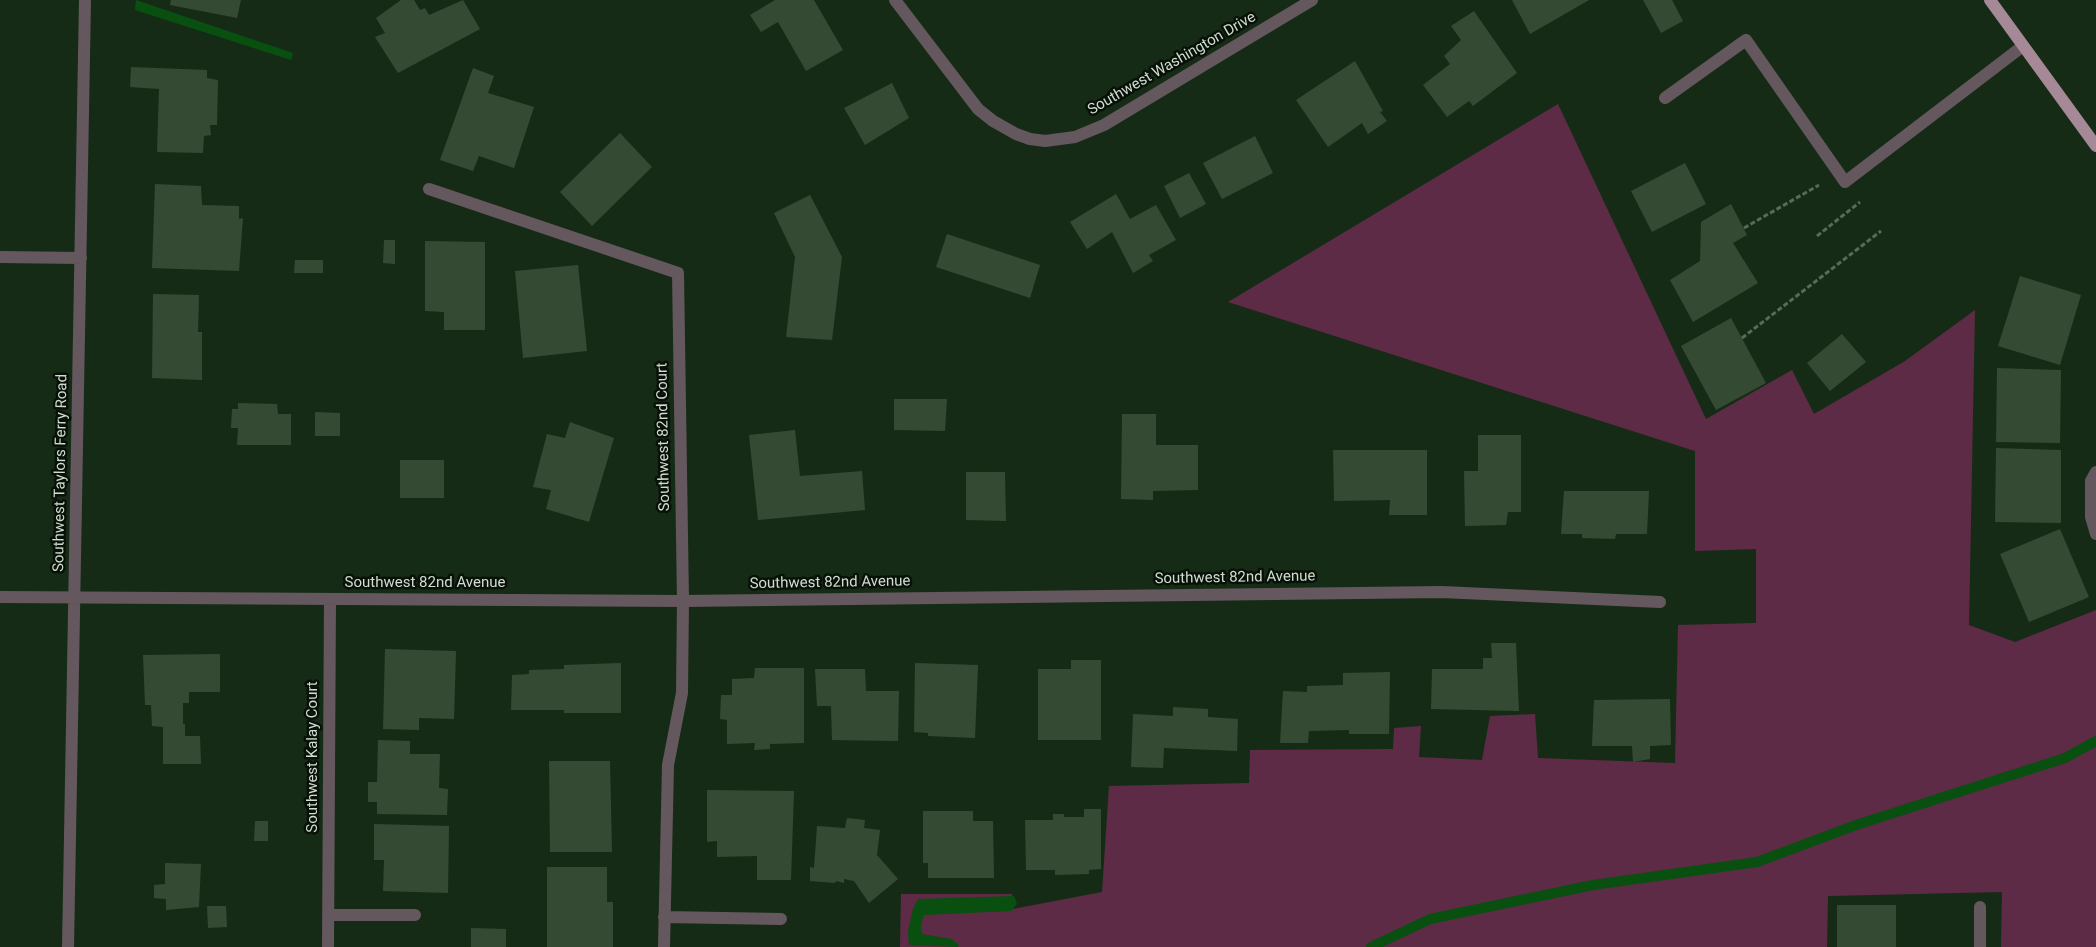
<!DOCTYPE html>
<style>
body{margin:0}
canvas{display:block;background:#162b16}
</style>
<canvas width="2096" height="947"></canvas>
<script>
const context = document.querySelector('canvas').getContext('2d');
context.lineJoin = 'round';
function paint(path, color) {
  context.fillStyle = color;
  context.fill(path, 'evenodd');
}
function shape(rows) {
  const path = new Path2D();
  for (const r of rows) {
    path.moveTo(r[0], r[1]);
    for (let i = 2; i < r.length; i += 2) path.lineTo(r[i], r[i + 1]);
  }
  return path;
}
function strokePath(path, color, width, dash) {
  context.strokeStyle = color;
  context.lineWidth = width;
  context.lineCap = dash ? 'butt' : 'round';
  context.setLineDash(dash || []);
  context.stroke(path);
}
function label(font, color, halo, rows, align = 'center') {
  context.font = font + ' Roboto,sans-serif';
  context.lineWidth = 5;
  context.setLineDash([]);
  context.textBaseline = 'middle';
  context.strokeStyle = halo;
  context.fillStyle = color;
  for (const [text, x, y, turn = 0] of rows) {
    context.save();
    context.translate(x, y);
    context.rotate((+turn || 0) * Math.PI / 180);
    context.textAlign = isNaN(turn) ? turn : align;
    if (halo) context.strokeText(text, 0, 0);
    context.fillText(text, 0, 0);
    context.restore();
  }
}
paint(shape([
 [1558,104,1706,419,1792,370,1814,414,1905,361,1975,310,1969,625,2015,642,2096,610,2096,947,2001,947,2002,892,1828,896,1827,947,900,947,901,894,1012,894,1013,909,1102,892,1109,786,1249,783,1250,750,1393,749,1394,728,1421,726,1419,757,1482,760,1490,716,1535,714,1538,758,1675,763,1678,625,1756,623,1756,549,1695,551,1695,451,1228,302]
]), '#5d2b45');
paint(shape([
 [136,0,293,53,291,60,135,10],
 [1014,896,1017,904,1011,911,924,915,921,925,922,934,952,939,959,945,958,947,909,945,908,931,913,909,918,899]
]), '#084f10');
strokePath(shape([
 [1371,947,1430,919,1593,885,1757,862,1856,825,2065,758,2096,741]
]), '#084f10', 10);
paint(shape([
 [171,0,241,0,237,18,170,5],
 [401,0,414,0,420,10,425,8,429,15,463,0,480,29,398,73,375,37,385,33,376,18],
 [775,0,814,0,843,50,806,71,778,22,761,32,750,15],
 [1512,0,1589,0,1530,34],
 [1643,0,1672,0,1683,21,1661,33],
 [1474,11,1517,73,1473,106,1469,101,1447,117,1423,85,1450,64,1444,56,1461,40,1451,26],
 [1355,61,1383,111,1380,112,1387,121,1368,134,1362,123,1328,147,1296,100],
 [131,67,207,70,207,78,218,80,217,125,210,125,211,135,204,136,203,153,157,152,159,89,130,87],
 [473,68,494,76,488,93,534,107,514,168,479,156,473,171,440,160],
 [892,83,909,118,865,145,844,108],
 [620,133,652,167,592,226,560,192],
 [1255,136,1273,173,1222,199,1203,163],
 [1685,163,1706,204,1652,232,1631,191],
 [1189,173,1206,204,1180,218,1164,186],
 [155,184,201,186,202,205,239,206,239,219,243,218,239,271,152,268],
 [1116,194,1130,219,1156,205,1176,240,1149,255,1153,261,1133,273,1112,232,1087,249,1070,222],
 [810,195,842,257,832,340,786,337,795,257,774,213],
 [1731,204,1747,235,1733,243,1758,283,1693,322,1670,280,1700,261,1701,222],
 [947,234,1040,265,1030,298,936,267],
 [384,240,395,240,395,264,383,263],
 [425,241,485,242,485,330,444,330,444,312,425,311],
 [295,260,323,260,323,273,294,273],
 [578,265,587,351,523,358,515,271],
 [2020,276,2081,295,2060,365,1998,346],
 [153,294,199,295,198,332,202,332,202,380,152,378],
 [1731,318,1766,383,1716,410,1681,346],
 [1842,334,1866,362,1830,391,1807,363],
 [1997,368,2061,370,2060,443,1996,442],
 [894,399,947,399,945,431,894,430],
 [238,403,277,404,278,414,291,414,291,445,237,445,238,428,231,428,232,409,238,409],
 [315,412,340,413,340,436,315,436],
 [1122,414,1156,414,1156,445,1198,445,1198,490,1153,491,1153,500,1121,499],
 [570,422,614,438,589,522,546,509,551,490,533,487,547,434,565,438],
 [795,430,800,476,862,471,865,510,758,520,749,435],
 [1478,435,1521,435,1521,512,1508,512,1506,525,1465,526,1464,471,1478,471],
 [1996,448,2061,450,2061,523,1995,522],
 [1333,450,1427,450,1427,515,1389,515,1390,500,1334,501],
 [400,460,444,460,444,498,400,498],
 [966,472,1005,472,1006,521,966,520],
 [1564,491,1649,491,1647,534,1616,534,1615,539,1582,538,1582,534,1561,534],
 [2060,529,2089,597,2029,622,2000,554],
 [1491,643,1516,643,1519,711,1431,709,1432,669,1483,669,1483,658,1492,658],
 [385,649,456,651,454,719,419,718,419,730,383,729],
 [220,654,220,692,189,692,189,703,183,703,183,724,185,724,185,736,200,736,201,764,163,764,163,727,152,726,151,705,145,705,143,655],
 [1071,660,1101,660,1101,740,1038,740,1038,669,1071,669],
 [621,663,621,713,564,713,564,710,511,710,512,675,529,674,529,670,564,669,564,665],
 [915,663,978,665,975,738,928,736,928,733,914,732],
 [755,668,804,668,804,743,770,744,770,749,754,750,755,743,727,744,727,720,720,719,721,695,732,695,732,679,754,678],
 [815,669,865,669,866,691,899,691,898,741,832,740,831,706,817,706],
 [1390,672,1389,734,1349,734,1349,730,1309,731,1308,743,1280,743,1283,691,1307,692,1307,686,1343,685,1343,673],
 [1670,699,1671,745,1650,746,1650,759,1633,762,1632,746,1592,746,1594,700],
 [1173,707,1208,709,1208,717,1238,719,1237,751,1164,748,1163,768,1131,767,1133,714,1173,716],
 [378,740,410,741,410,754,440,754,439,788,448,789,447,815,377,814,377,802,368,802,368,782,377,782],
 [549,761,610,761,612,852,550,852],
 [707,790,794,791,791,880,757,880,757,856,717,857,717,841,707,842],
 [1084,809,1101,809,1101,869,1089,870,1089,874,1055,875,1055,870,1026,870,1025,820,1053,820,1053,814,1064,814,1064,817,1084,817],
 [923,811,973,811,973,821,993,821,994,878,928,878,928,863,923,863],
 [847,818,865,820,864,828,880,830,877,855,898,879,869,903,854,881,844,879,844,883,836,881,835,883,810,881,810,867,814,868,817,826,845,828],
 [255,821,268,821,268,841,254,841],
 [374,824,449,826,448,893,383,891,384,860,374,860],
 [165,863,201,864,199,907,166,910,166,899,154,898,154,885,165,884],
 [547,867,607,867,607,902,613,902,613,947,547,947],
 [1837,905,1896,905,1896,947,1837,947],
 [207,906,226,906,227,927,208,928],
 [471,928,506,929,506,947,471,947]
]), '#344a33');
strokePath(shape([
 [1744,228,1819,185],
 [1817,236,1860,202],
 [1742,338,1881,231]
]), '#586a58', 3, [5, 2.5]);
strokePath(shape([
 [895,0,978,109,993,121,1016,134,1030,139,1045,141,1075,137,1104,125,1312,0],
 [1665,98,1746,40,1845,182,2023,46],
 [429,189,678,273,683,601,682,693,668,765,664,947],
 [0,257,81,258],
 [2096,472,2091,481,2091,517,2096,534],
 [0,597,683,601,1442,592,1660,602],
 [329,915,415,915],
 [664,917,781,919],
 [68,947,85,0],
 [328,947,330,599],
 [1980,947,1980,907]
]), '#65575e', 12);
strokePath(shape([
 [1990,0,2096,146]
]), '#a68996', 12);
label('15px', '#d0ddd0', '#081108', [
 ["Southwest Washington Drive",1172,64,-30],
 ["Southwest 82nd Court",664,437,-91],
 ["Southwest Taylors Ferry Road",61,473,-89],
 ["Southwest 82nd Avenue",1235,578,-1],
 ["Southwest 82nd Avenue",425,583],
 ["Southwest 82nd Avenue",830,583,-1],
 ["Southwest Kalay Court",313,757,-90]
]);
</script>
